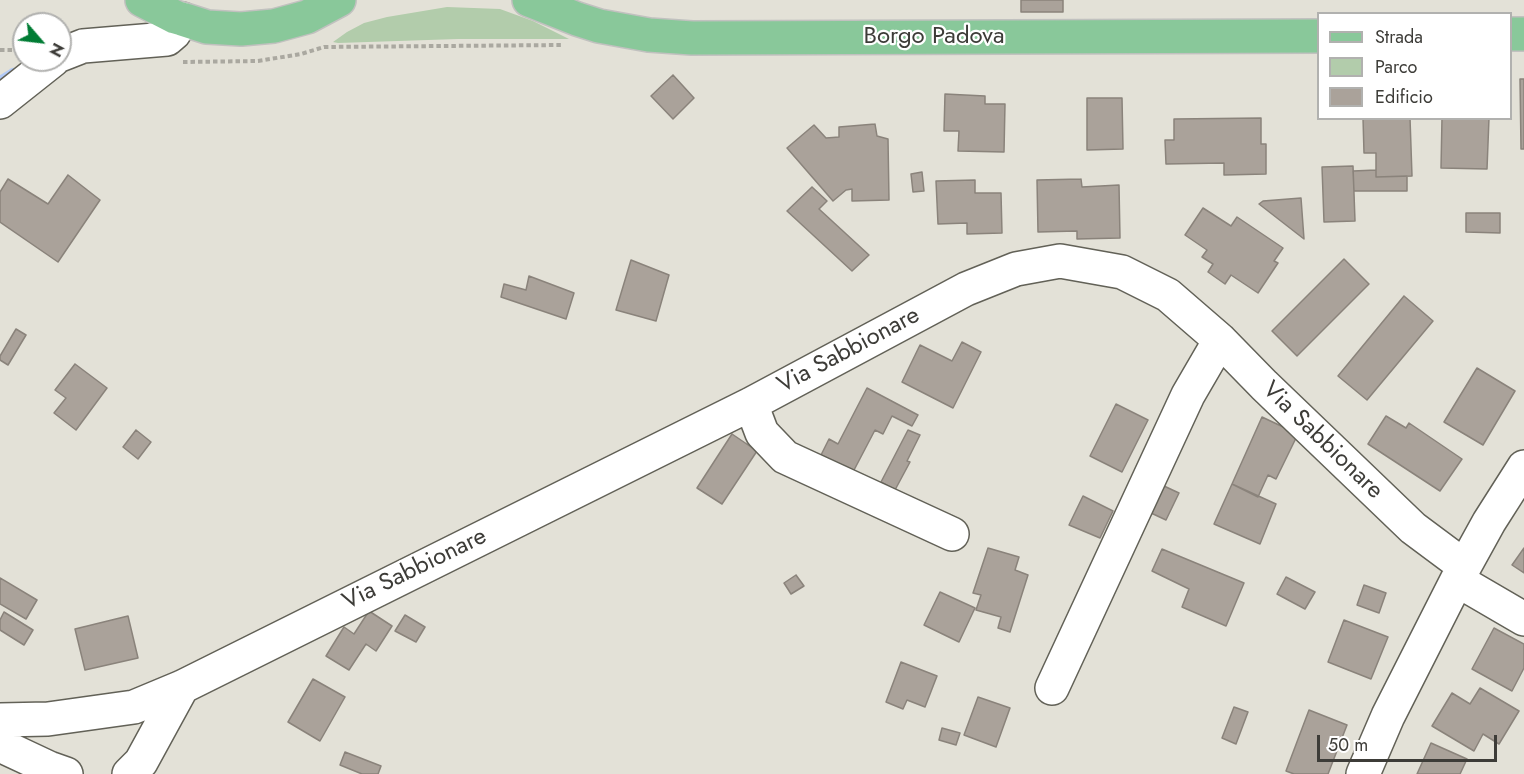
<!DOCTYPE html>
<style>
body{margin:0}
#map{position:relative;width:1524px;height:774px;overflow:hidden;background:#e3e1d7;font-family:Jost,sans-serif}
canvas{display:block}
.legend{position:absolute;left:1317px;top:12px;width:195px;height:108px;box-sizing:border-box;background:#fff;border:2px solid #b1b1af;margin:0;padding:8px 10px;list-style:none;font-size:18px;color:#3d3c38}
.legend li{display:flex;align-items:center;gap:12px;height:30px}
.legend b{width:30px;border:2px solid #b1b1af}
.north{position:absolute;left:12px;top:12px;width:60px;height:60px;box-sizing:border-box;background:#fff;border:2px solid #b1b1af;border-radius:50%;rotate:118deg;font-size:16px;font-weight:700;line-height:24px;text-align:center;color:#3d3c38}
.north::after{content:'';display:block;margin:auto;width:21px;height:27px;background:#007c34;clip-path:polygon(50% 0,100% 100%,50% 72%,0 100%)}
.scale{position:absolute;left:1317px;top:735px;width:180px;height:27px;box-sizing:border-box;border:3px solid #3d3c38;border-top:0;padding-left:8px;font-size:18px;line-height:21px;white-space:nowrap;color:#3d3c38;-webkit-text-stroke:4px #fff;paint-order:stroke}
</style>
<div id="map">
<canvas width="1524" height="774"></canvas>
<ul class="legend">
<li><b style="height:8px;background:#89c89a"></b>Strada</li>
<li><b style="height:16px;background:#b2ccab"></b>Parco</li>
<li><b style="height:16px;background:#aaa29a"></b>Edificio</li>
</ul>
<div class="north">N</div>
<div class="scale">50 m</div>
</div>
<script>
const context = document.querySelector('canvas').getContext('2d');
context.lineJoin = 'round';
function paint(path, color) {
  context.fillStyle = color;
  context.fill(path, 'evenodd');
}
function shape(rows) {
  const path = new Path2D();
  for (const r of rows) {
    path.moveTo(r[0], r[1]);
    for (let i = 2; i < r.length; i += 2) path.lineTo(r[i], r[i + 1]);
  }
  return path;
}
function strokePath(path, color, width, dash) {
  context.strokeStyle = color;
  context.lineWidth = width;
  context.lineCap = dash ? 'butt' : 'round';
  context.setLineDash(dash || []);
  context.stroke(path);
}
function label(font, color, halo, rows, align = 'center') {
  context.font = font + ' Jost,sans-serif';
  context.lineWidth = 4.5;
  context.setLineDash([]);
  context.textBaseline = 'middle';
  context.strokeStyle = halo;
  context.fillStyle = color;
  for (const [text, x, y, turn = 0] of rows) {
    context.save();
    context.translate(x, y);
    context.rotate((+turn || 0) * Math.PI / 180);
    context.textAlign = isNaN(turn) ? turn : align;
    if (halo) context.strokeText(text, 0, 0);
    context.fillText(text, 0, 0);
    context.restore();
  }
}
paint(shape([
 [447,7,500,9,533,21,569,39,458,39,338,43,333,42,347,32,364,23,387,17]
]), '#b2ccab');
strokePath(shape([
 [0,80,13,72]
]), '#b2caf7', 8);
const building = shape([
 [1021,0,1063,0,1063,12,1021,12,1021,0],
 [673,75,694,98,673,119,651,96,673,75],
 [1520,79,1524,79,1524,149,1521,149,1520,79],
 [945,94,985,96,985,104,1005,104,1004,152,958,151,959,131,944,131,945,94],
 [1087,98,1122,98,1123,149,1087,150,1087,98],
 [1261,118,1261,144,1266,144,1266,174,1224,175,1224,163,1166,164,1165,140,1174,140,1174,119,1261,118],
 [1363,118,1410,118,1412,176,1376,177,1376,153,1364,153,1363,118],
 [1442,118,1489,118,1487,169,1441,168,1442,118],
 [875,124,877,136,888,139,889,200,852,201,852,189,846,190,833,201,787,148,814,125,826,138,839,137,839,127,875,124],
 [1353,166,1355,221,1324,222,1322,167,1353,166],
 [1376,170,1376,177,1407,176,1407,191,1354,191,1353,171,1376,170],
 [922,172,924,191,913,192,911,174,922,172],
 [68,175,100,200,58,262,0,222,0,192,8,179,48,204,68,175],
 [1081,179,1082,187,1119,185,1120,238,1077,239,1077,231,1038,232,1037,180,1081,179],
 [975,180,975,193,1001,193,1002,233,967,234,967,223,938,224,936,181,975,180],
 [812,187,827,201,819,209,869,255,852,271,787,211,812,187],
 [1301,198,1304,239,1259,204,1263,201,1301,198],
 [1203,208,1231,226,1237,217,1283,248,1274,261,1278,263,1258,293,1231,275,1225,284,1208,272,1213,264,1202,257,1207,250,1185,235,1203,208],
 [1466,213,1500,213,1500,233,1466,232,1466,213],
 [1344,259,1369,284,1297,356,1272,331,1344,259],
 [631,260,669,275,656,321,616,310,631,260],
 [529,276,574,293,566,319,501,297,504,284,526,290,529,276],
 [1404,296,1433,321,1367,400,1338,376,1404,296],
 [16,329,26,335,8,365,0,360,0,356,16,329],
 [962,342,981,352,953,408,902,382,920,345,952,361,962,342],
 [75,364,107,388,76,430,54,413,66,398,55,390,75,364],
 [1477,368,1515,391,1483,445,1444,422,1477,368],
 [867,388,918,415,912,426,892,416,883,434,875,430,853,472,821,455,829,439,838,444,867,388],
 [1116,404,1148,420,1122,472,1090,456,1116,404],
 [1386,416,1406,428,1409,423,1462,459,1440,491,1368,444,1386,416],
 [1262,417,1298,434,1276,479,1268,475,1258,497,1232,484,1262,417],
 [136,430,151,442,138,459,123,447,136,430],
 [908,430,920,435,907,461,910,462,895,490,881,482,908,430],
 [732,434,757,451,722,504,697,488,732,434],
 [1232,484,1276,504,1260,544,1214,524,1232,484],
 [1164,486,1179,493,1166,520,1151,513,1164,486],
 [1083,496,1113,511,1100,538,1069,525,1083,496],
 [988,548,1019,557,1015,570,1028,575,1010,632,998,628,1001,617,976,610,981,595,973,593,988,548],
 [1524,548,1524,573,1512,565,1524,548],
 [1162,549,1244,583,1226,626,1182,607,1189,589,1152,571,1162,549],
 [796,575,804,586,791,594,784,583,796,575],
 [1286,577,1315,592,1305,609,1277,594,1286,577],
 [0,578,37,600,26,619,0,604,0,578],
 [1364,585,1386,593,1379,613,1357,605,1364,585],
 [940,592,975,608,959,642,924,625,940,592],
 [369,611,392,626,376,651,366,644,349,670,326,656,344,627,354,634,369,611],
 [4,612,33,630,24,645,0,630,0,620,4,612],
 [405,615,425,627,416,642,395,631,405,615],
 [128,616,138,658,85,670,75,629,128,616],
 [1344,620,1388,637,1371,679,1328,662,1344,620],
 [1494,628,1524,644,1524,668,1512,691,1472,669,1494,628],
 [901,662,937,676,925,707,907,700,903,709,886,702,901,662],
 [313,679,345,697,320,741,288,722,313,679],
 [1480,688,1519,711,1499,744,1483,734,1474,751,1432,726,1452,693,1470,704,1480,688],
 [978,697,1010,708,996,747,964,735,978,697],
 [1234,707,1248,712,1236,744,1222,738,1234,707],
 [1309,710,1347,725,1328,774,1294,774,1286,771,1309,710],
 [942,728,960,733,956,745,939,740,942,728],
 [1431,743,1467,759,1460,774,1417,774,1431,743],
 [345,752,381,766,378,774,362,774,340,765,345,752]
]);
paint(building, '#aaa29a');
strokePath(building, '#8a837b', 1.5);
const minor = shape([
 [60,55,83,46,167,39,174,33,182,19],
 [0,102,53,60],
 [751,404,762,433,785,457,952,534],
 [1457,580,1524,619],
 [1052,688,1188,395,1220,340],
 [0,720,48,719,134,707,182,687,751,404,966,289,1016,269,1060,261,1122,272,1168,295,1220,340,1264,385,1413,528,1464,566],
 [0,745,49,768,66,774],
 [129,774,141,762,182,687],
 [1363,774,1388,716,1457,580,1489,522,1524,467]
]);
const major = shape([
 [142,0,175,17,182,19,207,27,241,29,274,26,307,17,339,0],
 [529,0,577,19,599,26,649,35,692,38,1318,36],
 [1510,34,1524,34]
]);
strokePath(minor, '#626157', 36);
strokePath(major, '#c1c1bf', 36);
strokePath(shape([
 [0,50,20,50],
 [183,62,258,61,301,54,324,47,561,45]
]), '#aaa8a0', 4, [4.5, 3]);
strokePath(minor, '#fff', 33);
strokePath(major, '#89c89a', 33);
label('24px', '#3d3c38', '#fff', [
 ["Borgo Padova",934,37],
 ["Via Sabbionare",849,351,-28],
 ["Via Sabbionare",1322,441,44],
 ["Via Sabbionare",415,570,-26]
]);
</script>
